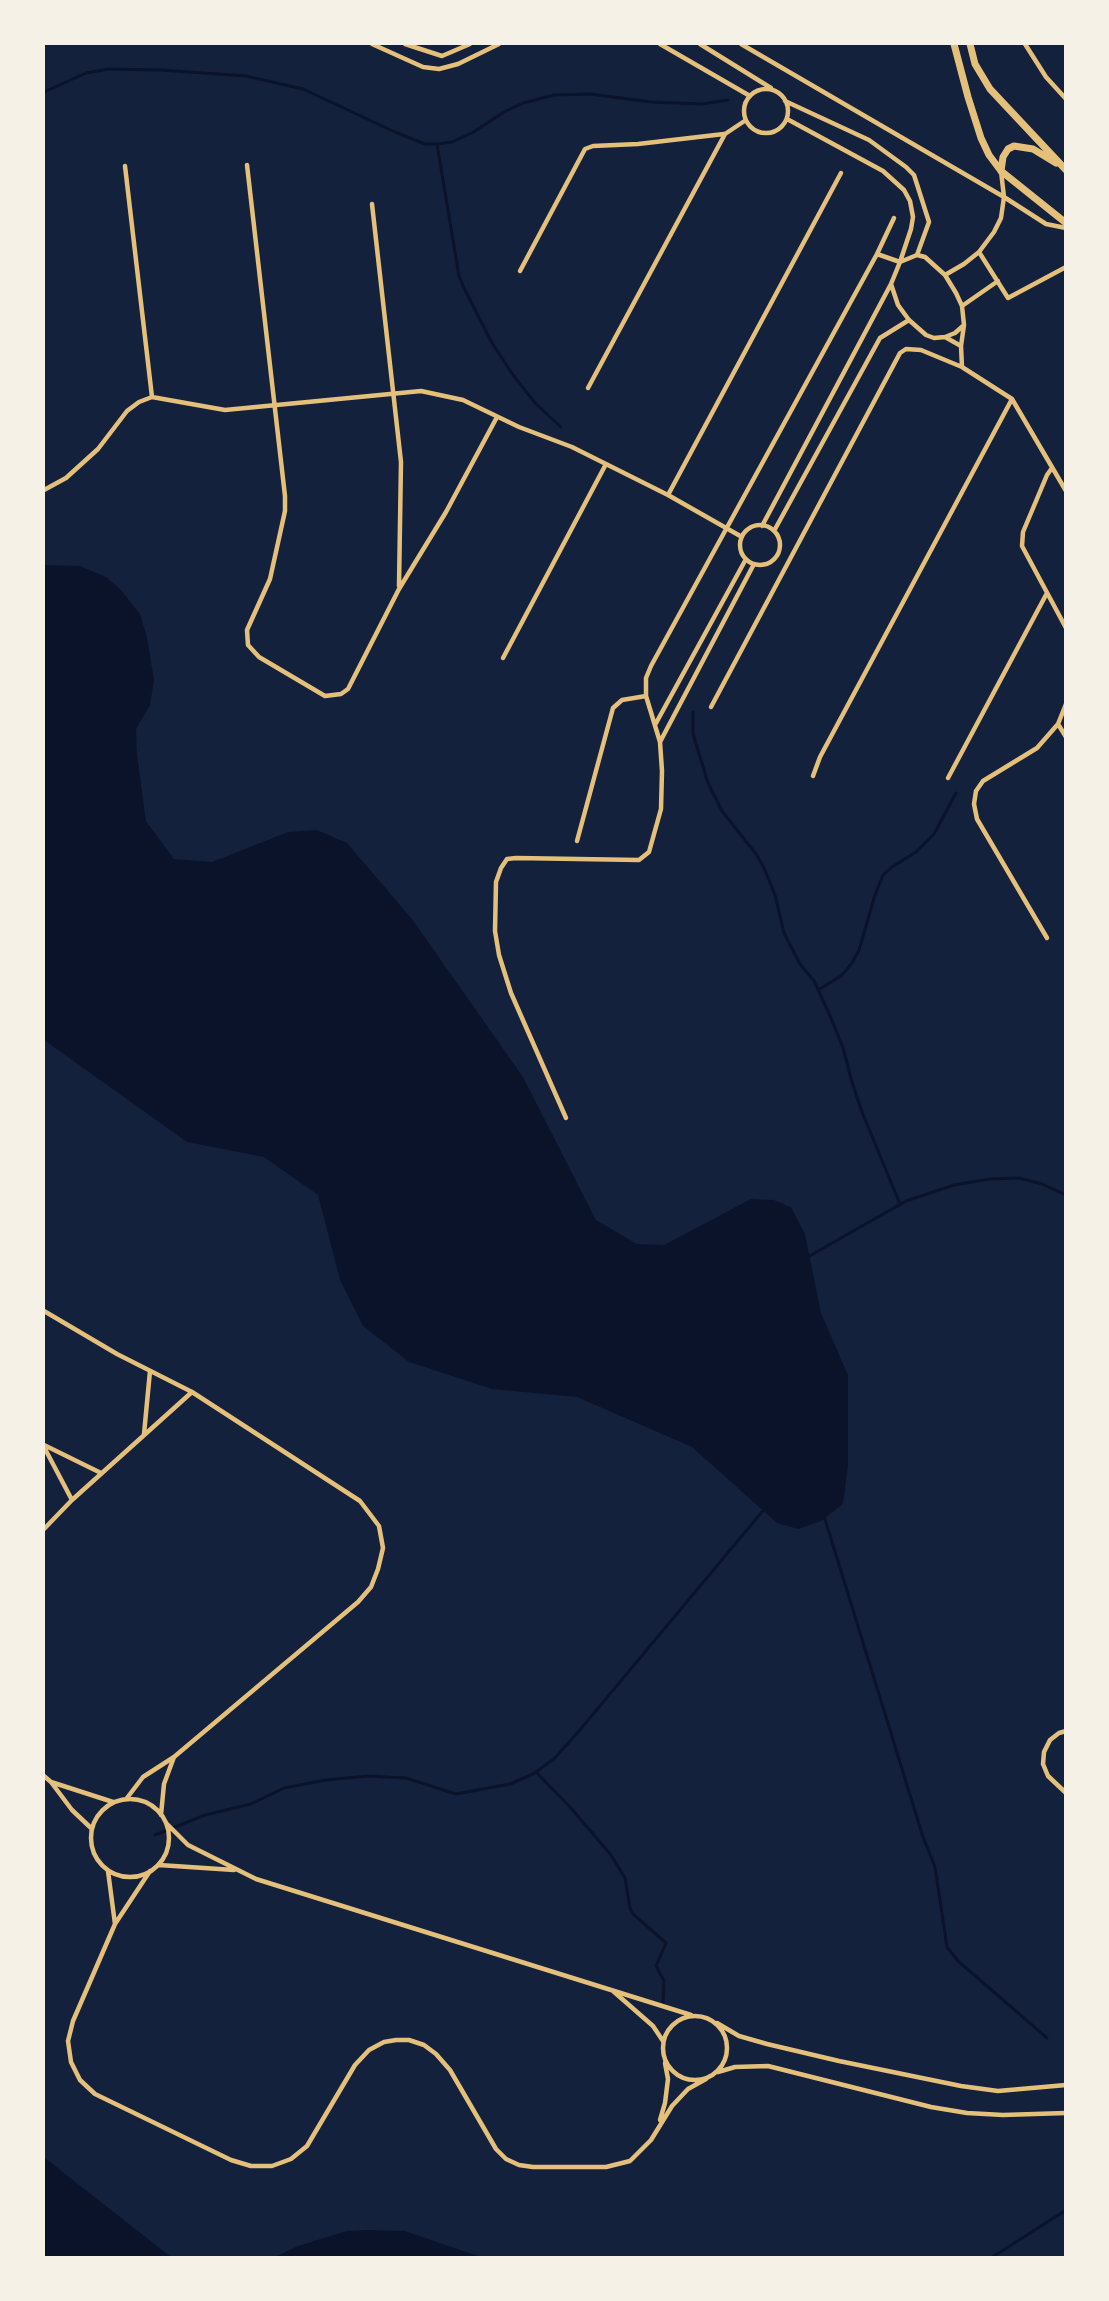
<!DOCTYPE html>
<style>
body{margin:0}
#map{position:relative;width:1109px;height:2301px;overflow:hidden;background:#14213d;font-family:"Exo 2",sans-serif}
canvas{display:block}
.frame{position:absolute;inset:0;border:45px solid #f6f1e7;pointer-events:none}
</style>
<div id="map">
<canvas width="1109" height="2301"></canvas>
<div class="frame"></div>
</div>
<script>
const context = document.querySelector('canvas').getContext('2d');
context.lineJoin = 'round';
function paint(path, color) {
  context.fillStyle = color;
  context.fill(path, 'evenodd');
}
function shape(rows) {
  const path = new Path2D();
  for (const r of rows) {
    if (r.length === 3) {
      path.moveTo(r[0] + r[2], r[1]);
      path.arc(r[0], r[1], r[2], 0, 2 * Math.PI);
      continue;
    }
    path.moveTo(r[0], r[1]);
    for (let i = 2; i < r.length; i += 2) path.lineTo(r[i], r[i + 1]);
  }
  return path;
}
function strokePath(path, color, width, dash) {
  context.strokeStyle = color;
  context.lineWidth = width;
  context.lineCap = dash ? 'butt' : 'round';
  context.setLineDash(dash || []);
  context.stroke(path);
}
paint(shape([
 [44,565,80,566,106,577,121,590,140,614,147,637,154,680,150,705,136,729,137,755,146,821,174,859,212,862,288,832,317,830,347,843,412,919,523,1077,596,1220,637,1244,664,1245,751,1199,774,1200,791,1207,805,1234,821,1313,848,1375,848,1465,843,1504,821,1521,798,1529,777,1523,692,1447,577,1397,492,1389,409,1362,363,1326,340,1280,318,1195,264,1157,187,1142,44,1040],
 [44,2157,69,2177,171,2257,44,2257],
 [367,2230,405,2231,481,2257,275,2257,298,2246,347,2231]
]), '#0b132b');
strokePath(shape([
 [44,92,86,73,108,69,160,70,246,76,303,89,395,132,425,144,437,144,452,142,472,133,504,112,523,103,554,95,590,94,651,102,702,104,728,100],
 [437,144,459,276,464,288,492,343,513,375,536,404,561,427],
 [693,712,693,734,708,783,722,811,756,854,764,868,775,895,784,933,800,964,814,981,831,1018,843,1048,852,1082,862,1112,900,1204],
 [818,990,841,976,852,963,859,950,875,895,883,875,892,867,916,852,934,834,956,793],
 [806,1258,906,1201,954,1185,990,1179,1019,1178,1042,1184,1066,1195],
 [824,1516,923,1837,935,1867,947,1947,958,1961,1047,2038],
 [536,1772,570,1807,611,1855,625,1878,630,1908,633,1914,666,1943,656,1966,664,1981,663,2005],
 [155,1835,205,1815,251,1804,284,1788,326,1780,368,1776,406,1778,456,1794,510,1784,533,1774,554,1759,579,1731,766,1507],
 [991,2258,1066,2210]
]), '#0b132b', 3);
strokePath(shape([
 [372,44,423,67,439,69,458,64,499,44],
 [405,44,442,56,470,44],
 [660,44,750,96],
 [700,44,771,88],
 [741,44,1004,197,1046,224,1066,228],
 [1025,44,1046,77,1066,99],
 [766,111,22],
 [785,101,869,140,906,167,914,175,929,222,917,255],
 [787,119,883,171,904,190,910,201,913,217,911,229,900,262,877,254],
 [247,165,285,496,285,511,270,579,247,630,248,645,259,657,325,696,341,694,348,689,399,589,446,512,497,417],
 [125,166,152,397],
 [1001,171,1004,197,1001,218,994,232,979,252,1008,298,1066,267],
 [372,204,401,462,399,586],
 [520,271,585,149,593,146,638,144,724,134],
 [945,275,964,264,979,252],
 [891,284,898,305,909,320,926,335,934,338,945,337,955,333,964,325],
 [962,306,998,281],
 [945,337,961,346],
 [588,388,725,134,746,120],
 [1052,468,1047,475,1023,532,1022,546,1066,628],
 [44,490,66,478,98,449,127,411,139,402,152,397,225,410,421,391,463,400,519,427,572,447,668,495,742,537],
 [668,495,841,173],
 [760,545,20],
 [762,526,891,284,900,262,917,255,925,257,945,275,956,293,962,306,964,325,961,346,962,367],
 [774,531,880,338,909,320],
 [503,658,606,464],
 [1066,704,1058,724,1066,737],
 [711,707,900,353,906,349,921,350,962,367,1012,399,1066,491],
 [655,725,746,559],
 [660,742,754,564],
 [813,776,820,757,1012,399],
 [948,778,1047,593],
 [577,841,613,708,622,700,646,696],
 [1047,938,977,819,974,804,976,791,983,781,1037,748,1058,724],
 [566,1118,511,993,499,955,495,931,496,882,501,868,507,859,516,858,639,860,649,852,661,809,662,771,660,742,646,696,646,678,651,666,877,254,894,218],
 [44,1311,117,1354,192,1392,360,1501,379,1526,383,1548,378,1569,371,1587,358,1602,174,1757,143,1777,127,1798],
 [144,1434,150,1371],
 [44,1445,101,1473],
 [44,1447,72,1500],
 [44,1529,72,1500,192,1392],
 [1066,1731,1059,1733,1050,1740,1044,1752,1043,1764,1048,1776,1066,1793],
 [44,1776,51,1782,72,1810,91,1828],
 [51,1782,113,1802],
 [130,1838,39],
 [161,1815,164,1784,174,1757],
 [166,1823,188,1845,256,1879,691,2015],
 [159,1865,234,1870],
 [108,1871,115,1924],
 [150,1871,115,1924,73,2021,68,2041,71,2062,80,2080,95,2094,231,2160,251,2166,272,2166,291,2159,307,2146,355,2065,369,2050,384,2042,396,2040,409,2040,424,2045,436,2054,450,2070,496,2149,506,2159,519,2165,533,2167,606,2167,630,2161,651,2140,672,2106,688,2089,706,2079],
 [613,1991,653,2026,663,2041],
 [695,2048,32],
 [717,2023,739,2036,767,2044,839,2061,961,2086,998,2091,1066,2085],
 [718,2072,735,2067,768,2066,931,2107,967,2113,1003,2115,1066,2113],
 [660,2120,665,2103,668,2079,665,2063]
]), '#e5c07b', 4.5);
strokePath(shape([
 [954,44,968,97,981,138,989,155,1001,171,1066,223],
 [970,44,975,64,990,89,1066,170],
 [1001,171,1003,157,1008,149,1014,146,1033,149,1056,163]
]), '#e5c07b', 7);
</script>
